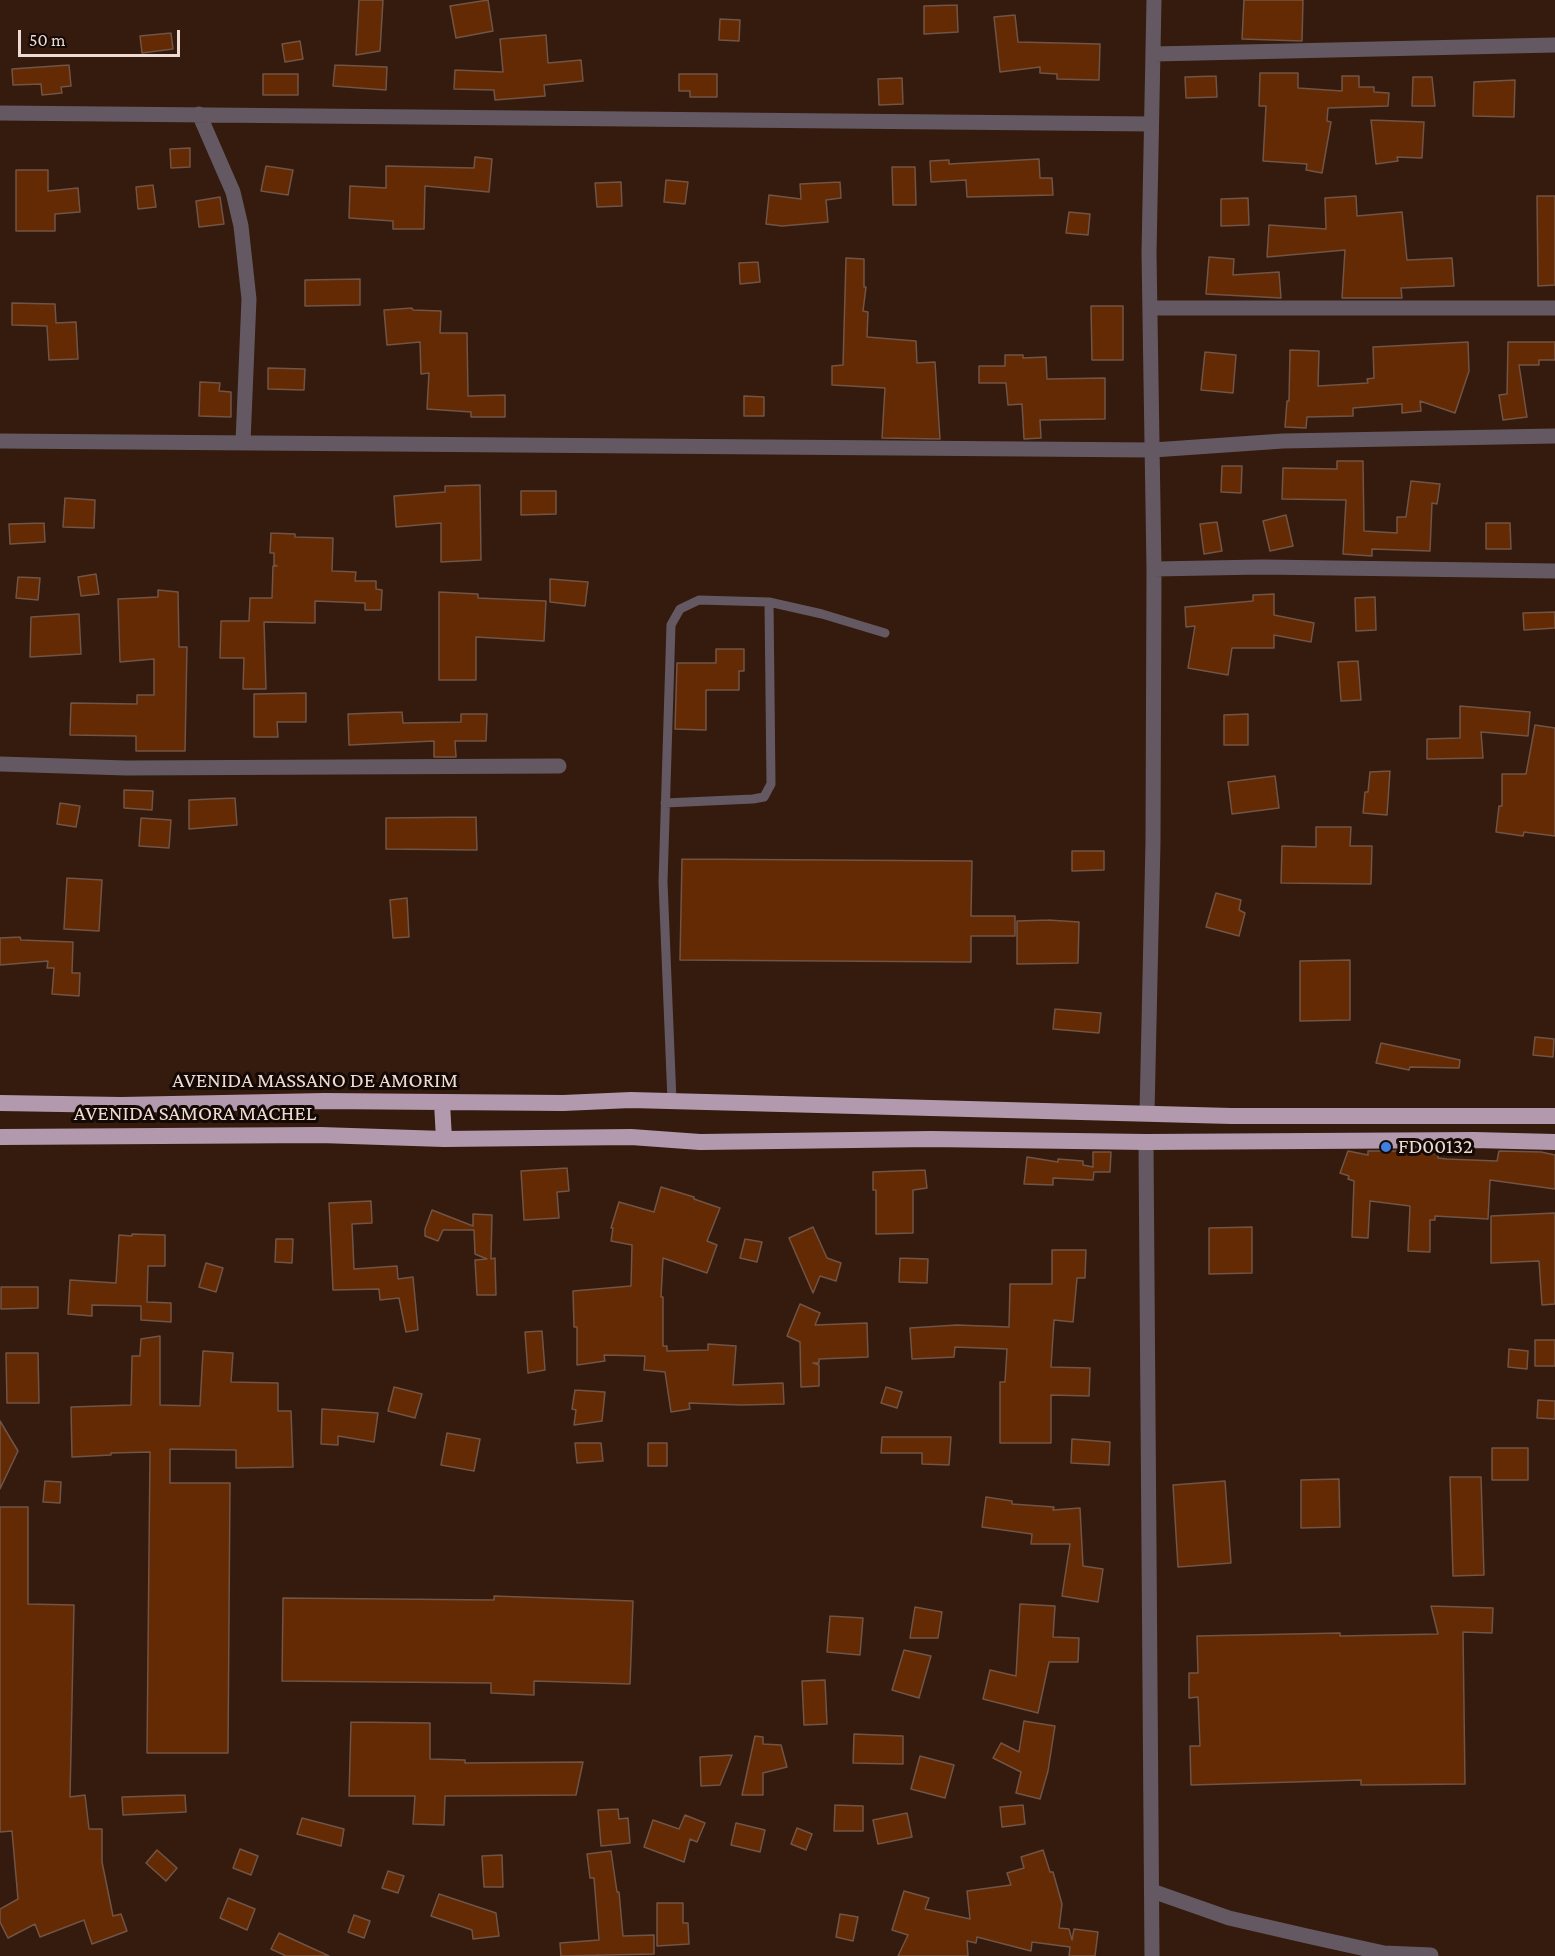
<!DOCTYPE html>
<style>
body{margin:0}
#map{position:relative;width:1555px;height:1956px;overflow:hidden;background:#341b0e;font-family:"Crimson Pro",serif}
canvas{display:block}
.scale{position:absolute;left:18px;top:30px;width:162px;height:27px;box-sizing:border-box;border:3px solid #eedcd4;border-top:0;padding-left:8px;font-size:18px;line-height:21px;white-space:nowrap;color:#eedcd4;-webkit-text-stroke:4px #140904;paint-order:stroke}
</style>
<div id="map">
<canvas width="1555" height="1956"></canvas>
<div class="scale">50 m</div>
</div>
<script>
const context = document.querySelector('canvas').getContext('2d');
context.lineJoin = 'round';
function paint(path, color) {
  context.fillStyle = color;
  context.fill(path, 'evenodd');
}
function shape(rows) {
  const path = new Path2D();
  for (const r of rows) {
    path.moveTo(r[0], r[1]);
    for (let i = 2; i < r.length; i += 2) path.lineTo(r[i], r[i + 1]);
  }
  return path;
}
function strokePath(path, color, width, dash) {
  context.strokeStyle = color;
  context.lineWidth = width;
  context.lineCap = dash ? 'butt' : 'round';
  context.setLineDash(dash || []);
  context.stroke(path);
}
function label(font, color, halo, rows, align = 'center') {
  context.font = font + ' "Crimson Pro",serif';
  context.lineWidth = 6;
  context.setLineDash([]);
  context.textBaseline = 'middle';
  context.strokeStyle = halo;
  context.fillStyle = color;
  for (const [text, x, y, turn = 0] of rows) {
    context.save();
    context.translate(x, y);
    context.rotate((+turn || 0) * Math.PI / 180);
    context.textAlign = isNaN(turn) ? turn : align;
    if (halo) context.strokeText(text, 0, 0);
    context.fillText(text, 0, 0);
    context.restore();
  }
}
const building = shape([
 [359,0,383,0,380,51,356,55,359,0],
 [488,0,493,31,456,38,450,6,488,0],
 [1244,0,1303,0,1302,41,1242,39,1244,0],
 [957,5,958,32,924,34,924,6,957,5],
 [1015,15,1018,42,1100,44,1099,80,1057,79,1057,74,1040,73,1040,67,1000,72,994,17,1015,15],
 [720,19,740,20,739,41,719,40,720,19],
 [171,33,173,49,142,53,140,36,171,33],
 [546,35,548,63,581,60,583,81,544,85,545,96,495,100,494,90,454,89,455,70,503,72,500,39,546,35],
 [300,41,303,59,285,62,282,44,300,41],
 [69,65,71,86,61,87,62,93,42,95,41,84,13,85,12,69,69,65],
 [335,65,387,67,386,90,333,86,335,65],
 [1260,73,1298,73,1298,88,1342,91,1342,76,1359,76,1359,87,1374,87,1374,92,1389,93,1388,106,1328,108,1327,121,1331,122,1322,173,1306,170,1307,164,1263,161,1266,106,1259,106,1260,73],
 [263,74,298,74,298,95,263,95,263,74],
 [679,74,717,74,717,97,690,97,690,91,679,91,679,74],
 [1216,76,1217,97,1186,98,1185,77,1216,76],
 [1413,77,1432,77,1435,106,1412,106,1413,77],
 [902,78,903,104,879,105,878,79,902,78],
 [1515,80,1514,117,1473,116,1474,82,1515,80],
 [1371,120,1424,122,1422,158,1397,157,1398,161,1376,164,1371,120],
 [190,148,190,167,171,168,170,149,190,148],
 [475,157,492,159,489,192,425,186,424,229,393,229,393,221,349,218,350,186,386,188,386,166,474,168,475,157],
 [1039,159,1040,178,1052,178,1053,195,967,197,966,180,931,182,930,161,949,160,949,164,1039,159],
 [266,166,293,170,288,195,261,191,266,166],
 [892,167,915,167,916,205,893,205,892,167],
 [16,170,48,170,48,191,78,188,80,212,55,214,55,231,16,231,16,170],
 [666,180,688,182,685,204,664,202,666,180],
 [621,182,622,206,597,207,595,183,621,182],
 [840,182,841,198,826,200,828,222,782,226,766,224,769,195,801,199,800,184,840,182],
 [153,185,156,207,138,209,136,187,153,185],
 [1356,196,1357,216,1402,212,1407,260,1452,258,1454,286,1401,288,1402,298,1342,298,1345,250,1267,257,1269,225,1326,229,1325,198,1356,196],
 [1537,196,1555,196,1555,285,1538,286,1537,196],
 [220,197,224,224,199,227,196,201,220,197],
 [1248,198,1249,225,1221,226,1221,199,1248,198],
 [1069,212,1090,214,1088,235,1066,233,1069,212],
 [1209,257,1234,259,1233,275,1279,272,1281,298,1206,294,1209,257],
 [846,258,864,259,864,287,866,287,863,311,868,312,867,337,916,341,917,363,935,362,940,439,882,438,885,388,832,385,832,366,843,365,846,258],
 [758,262,760,282,740,284,739,263,758,262],
 [360,279,360,305,305,306,305,280,360,279],
 [12,303,55,304,56,323,76,322,78,359,49,360,47,326,12,325,12,303],
 [1091,306,1123,306,1123,360,1092,360,1091,306],
 [412,308,413,310,441,311,440,333,467,333,468,396,505,395,505,417,471,417,471,412,427,409,429,373,421,374,420,342,387,345,384,310,412,308],
 [1468,342,1469,371,1455,413,1420,401,1421,411,1402,413,1402,404,1353,408,1353,416,1307,417,1306,428,1285,427,1287,401,1289,401,1290,350,1319,351,1318,386,1368,383,1367,379,1374,378,1373,347,1468,342],
 [1508,342,1555,342,1555,360,1539,360,1539,365,1519,365,1527,417,1503,420,1499,395,1507,394,1508,342],
 [1205,352,1236,355,1233,393,1201,390,1205,352],
 [1005,355,1023,355,1023,358,1046,357,1047,379,1105,378,1105,419,1040,420,1041,438,1024,439,1022,404,1008,405,1006,383,979,383,979,366,1005,366,1005,355],
 [268,368,305,369,304,390,268,389,268,368],
 [200,382,220,383,219,391,231,392,231,417,199,416,200,382],
 [744,396,764,397,764,416,744,416,744,396],
 [1337,461,1363,461,1364,531,1397,533,1397,517,1406,517,1411,481,1440,484,1437,504,1432,503,1430,551,1372,549,1372,556,1343,554,1346,500,1282,499,1283,468,1337,469,1337,461],
 [1222,466,1242,466,1241,493,1221,492,1222,466],
 [480,485,481,560,441,562,441,523,396,527,394,496,445,492,445,486,480,485],
 [521,491,556,491,556,514,521,515,521,491],
 [65,498,95,500,94,528,63,527,65,498],
 [1286,515,1293,546,1270,551,1263,521,1286,515],
 [1217,522,1222,551,1204,554,1200,524,1217,522],
 [44,523,45,542,10,544,9,524,44,523],
 [1486,523,1510,523,1511,549,1486,549,1486,523],
 [271,533,295,534,295,537,333,538,332,571,356,572,355,581,376,581,376,589,382,590,381,610,365,610,365,603,315,601,315,623,264,622,266,689,243,689,244,658,220,658,221,621,249,621,250,598,272,598,273,566,277,566,274,565,274,553,270,553,271,533],
 [96,574,99,594,81,596,78,577,96,574],
 [18,577,40,578,38,600,16,598,18,577],
 [550,579,588,582,585,606,550,602,550,579],
 [158,590,178,592,179,647,187,647,185,751,136,751,136,736,70,735,71,703,137,704,137,695,154,695,154,659,120,662,118,599,158,597,158,590],
 [439,592,478,594,478,598,546,601,544,641,476,637,476,680,439,680,439,592],
 [1274,594,1274,615,1314,623,1311,642,1274,635,1274,648,1232,648,1228,675,1188,668,1195,626,1186,627,1185,607,1253,601,1253,595,1274,594],
 [1375,597,1376,630,1356,631,1355,598,1375,597],
 [1555,612,1555,628,1524,630,1523,613,1555,612],
 [79,614,81,654,30,657,31,617,79,614],
 [716,649,744,649,744,671,739,671,739,690,706,690,706,730,675,729,677,663,716,663,716,649],
 [1358,661,1361,700,1341,701,1338,662,1358,661],
 [306,693,306,722,277,722,278,737,254,737,254,694,306,693],
 [1460,706,1530,712,1528,736,1481,732,1483,758,1427,759,1427,739,1460,738,1460,706],
 [402,712,403,723,461,722,461,714,487,714,486,741,455,741,456,757,434,757,434,741,349,745,348,714,402,712],
 [1248,714,1248,745,1224,745,1224,715,1248,714],
 [1535,725,1555,728,1555,836,1524,832,1523,836,1496,832,1499,806,1502,806,1502,774,1526,774,1535,725],
 [1390,771,1387,815,1363,813,1365,792,1368,792,1370,772,1390,771],
 [1275,776,1279,808,1232,814,1228,782,1275,776],
 [124,790,153,791,152,810,124,808,124,790],
 [235,798,237,825,189,829,189,800,235,798],
 [60,803,80,806,76,827,57,824,60,803],
 [476,817,477,850,386,849,386,818,476,817],
 [141,818,171,820,169,848,139,846,141,818],
 [1316,827,1351,827,1350,846,1372,846,1371,884,1281,883,1282,846,1316,847,1316,827],
 [1072,851,1104,851,1104,870,1072,871,1072,851],
 [682,859,972,861,971,916,1015,916,1015,936,971,936,971,962,680,960,682,859],
 [67,878,102,880,99,931,64,929,67,878],
 [1216,893,1241,900,1239,910,1245,913,1239,936,1206,927,1216,893],
 [407,898,409,937,393,938,390,900,407,898],
 [1048,920,1079,922,1078,963,1017,964,1017,921,1048,920],
 [20,937,21,940,73,942,72,973,80,973,79,996,52,994,54,968,47,968,48,961,0,965,0,938,20,937],
 [1350,960,1350,1020,1300,1021,1300,961,1350,960],
 [1055,1009,1101,1013,1099,1033,1053,1029,1055,1009],
 [1535,1037,1554,1039,1553,1057,1533,1055,1535,1037],
 [1381,1043,1460,1060,1459,1068,1410,1067,1409,1070,1376,1063,1381,1043],
 [1348,1151,1368,1155,1368,1151,1396,1151,1438,1154,1438,1158,1447,1159,1497,1161,1499,1151,1541,1152,1555,1155,1555,1189,1490,1180,1488,1219,1435,1216,1435,1220,1430,1220,1430,1252,1408,1251,1410,1206,1370,1201,1368,1238,1352,1237,1354,1181,1348,1179,1349,1176,1340,1173,1348,1151],
 [1093,1152,1111,1152,1110,1172,1094,1172,1093,1180,1053,1178,1053,1185,1024,1184,1027,1157,1058,1162,1058,1159,1083,1161,1083,1165,1093,1167,1093,1152],
 [567,1168,569,1191,557,1192,559,1218,524,1220,521,1171,567,1168],
 [925,1170,927,1188,913,1190,913,1233,876,1234,876,1190,873,1190,873,1172,925,1170],
 [661,1187,694,1197,694,1199,720,1208,707,1241,717,1245,707,1273,663,1258,661,1297,663,1297,663,1346,667,1346,667,1351,708,1350,708,1344,736,1346,733,1385,783,1383,784,1404,741,1405,689,1403,690,1409,671,1412,665,1372,644,1370,645,1356,604,1355,605,1361,577,1365,577,1327,574,1327,573,1291,631,1286,632,1245,611,1241,613,1228,611,1228,619,1202,654,1212,661,1187],
 [371,1201,372,1223,352,1224,354,1269,397,1266,398,1279,413,1277,418,1330,406,1332,399,1298,380,1300,379,1289,333,1290,329,1203,371,1201],
 [432,1210,473,1226,473,1214,492,1215,491,1259,495,1258,496,1295,477,1295,475,1260,487,1259,475,1254,474,1230,443,1230,438,1241,425,1236,425,1229,432,1210],
 [1555,1213,1555,1304,1542,1305,1539,1261,1491,1263,1491,1216,1555,1213],
 [813,1227,827,1258,841,1263,836,1281,820,1276,813,1293,789,1238,813,1227],
 [1252,1227,1252,1273,1209,1274,1209,1228,1252,1227],
 [132,1234,165,1235,165,1266,148,1266,147,1302,171,1303,171,1322,141,1320,141,1306,92,1305,92,1316,68,1314,70,1280,116,1283,119,1235,132,1236,132,1234],
 [276,1239,293,1239,292,1263,275,1262,276,1239],
 [745,1239,762,1242,757,1262,740,1258,745,1239],
 [1052,1250,1086,1250,1085,1278,1077,1278,1073,1322,1054,1320,1051,1367,1090,1368,1089,1396,1051,1395,1051,1443,1000,1443,1000,1382,1005,1382,1007,1349,955,1347,954,1357,912,1359,910,1328,957,1325,1009,1327,1010,1284,1052,1284,1052,1250],
 [900,1258,928,1259,927,1283,899,1282,900,1258],
 [206,1263,223,1268,216,1292,199,1287,206,1263],
 [1,1287,38,1287,38,1308,1,1309,1,1287],
 [800,1304,820,1313,815,1325,867,1323,868,1357,819,1359,819,1363,813,1363,819,1365,819,1386,801,1387,800,1342,787,1336,800,1304],
 [542,1331,545,1370,528,1373,525,1332,542,1331],
 [160,1336,160,1405,200,1406,203,1351,233,1353,231,1382,278,1383,278,1411,291,1411,293,1467,236,1468,236,1450,170,1449,170,1483,230,1483,228,1753,147,1753,150,1452,111,1453,111,1455,72,1457,71,1407,131,1405,132,1356,140,1356,141,1339,160,1336],
 [1535,1340,1555,1340,1555,1366,1535,1366,1535,1340],
 [1509,1349,1528,1351,1527,1369,1508,1367,1509,1349],
 [6,1353,38,1353,39,1403,7,1403,6,1353],
 [394,1387,422,1394,415,1418,388,1411,394,1387],
 [886,1387,902,1392,897,1408,881,1403,886,1387],
 [575,1390,605,1392,602,1421,574,1425,576,1410,572,1409,575,1390],
 [1538,1400,1555,1401,1555,1419,1537,1418,1538,1400],
 [322,1409,378,1413,374,1442,338,1436,338,1445,321,1444,322,1409],
 [0,1421,18,1451,0,1489,0,1421],
 [447,1433,480,1439,474,1471,441,1465,447,1433],
 [882,1437,951,1437,949,1465,922,1464,922,1453,881,1453,882,1437],
 [1072,1439,1110,1442,1109,1465,1071,1463,1072,1439],
 [575,1443,601,1443,603,1461,577,1463,575,1443],
 [648,1443,667,1443,667,1466,648,1466,648,1443],
 [1492,1448,1528,1448,1528,1480,1492,1480,1492,1448],
 [1450,1477,1481,1477,1484,1575,1453,1576,1450,1477],
 [1339,1479,1340,1527,1301,1528,1301,1480,1339,1479],
 [45,1481,61,1482,60,1503,43,1502,45,1481],
 [1225,1481,1231,1563,1178,1567,1173,1485,1225,1481],
 [986,1497,1012,1501,1012,1504,1054,1507,1053,1510,1080,1508,1083,1566,1103,1569,1098,1602,1062,1596,1070,1544,1031,1544,1032,1534,982,1527,986,1497],
 [0,1507,28,1507,28,1604,74,1605,70,1797,85,1795,89,1829,102,1829,102,1862,113,1916,121,1914,127,1931,92,1944,84,1920,40,1937,35,1924,8,1938,0,1922,0,1909,18,1899,12,1831,0,1832,0,1507],
 [494,1596,633,1601,630,1684,534,1681,534,1695,491,1693,491,1683,282,1681,283,1598,494,1600,494,1596],
 [1020,1604,1055,1606,1053,1637,1079,1638,1078,1662,1049,1662,1038,1713,983,1699,990,1670,1016,1676,1020,1604],
 [1431,1606,1493,1608,1492,1633,1463,1632,1465,1784,1361,1785,1361,1780,1191,1785,1190,1746,1200,1746,1198,1697,1189,1698,1189,1673,1198,1673,1197,1636,1340,1633,1340,1636,1438,1634,1431,1606],
 [915,1607,942,1612,938,1638,910,1638,915,1607],
 [830,1616,863,1618,860,1655,827,1652,830,1616],
 [904,1650,931,1656,919,1698,892,1690,904,1650],
 [825,1680,827,1724,804,1725,802,1681,825,1680],
 [1024,1721,1055,1726,1048,1771,1040,1799,1016,1793,1021,1772,993,1758,1001,1743,1019,1752,1024,1721],
 [351,1722,430,1723,430,1759,465,1760,465,1763,583,1762,576,1795,445,1796,444,1825,413,1824,415,1796,349,1796,351,1722],
 [854,1734,903,1736,903,1764,853,1763,854,1734],
 [755,1736,763,1737,763,1744,781,1745,787,1767,763,1773,763,1795,742,1795,755,1736],
 [732,1755,720,1785,701,1786,700,1757,732,1755],
 [920,1756,954,1765,945,1798,911,1789,920,1756],
 [185,1795,186,1812,123,1815,122,1797,185,1795],
 [835,1805,863,1806,863,1831,834,1831,835,1805],
 [1023,1805,1025,1824,1002,1827,1000,1807,1023,1805],
 [618,1809,619,1819,628,1818,630,1843,601,1846,598,1810,618,1809],
 [907,1813,912,1837,878,1844,873,1820,907,1813],
 [685,1815,705,1823,697,1842,690,1839,684,1862,644,1847,653,1820,679,1829,685,1815],
 [302,1818,344,1829,341,1846,297,1834,302,1818],
 [736,1823,765,1830,760,1852,731,1845,736,1823],
 [797,1828,812,1834,806,1850,791,1844,797,1828],
 [240,1849,258,1856,251,1875,233,1868,240,1849],
 [157,1850,177,1868,166,1881,146,1863,157,1850],
 [1043,1850,1050,1872,1053,1872,1062,1904,1059,1928,1069,1929,1072,1940,1074,1929,1098,1932,1095,1956,1069,1956,1070,1947,1032,1942,1031,1951,977,1937,976,1943,967,1941,968,1956,898,1956,908,1935,892,1930,904,1891,929,1898,925,1909,970,1919,967,1891,1011,1885,1007,1873,1024,1868,1021,1857,1043,1850],
 [611,1851,617,1892,619,1892,623,1936,654,1935,654,1954,561,1956,560,1943,599,1940,594,1878,590,1878,587,1854,611,1851],
 [502,1855,503,1887,484,1887,482,1856,502,1855],
 [388,1871,404,1876,398,1893,382,1888,388,1871],
 [439,1894,496,1913,499,1936,473,1939,472,1930,431,1916,439,1894],
 [228,1898,255,1909,247,1930,220,1918,228,1898],
 [657,1903,683,1903,683,1923,688,1923,689,1944,657,1946,657,1903],
 [840,1914,858,1917,853,1941,836,1937,840,1914],
 [354,1915,370,1921,364,1938,348,1932,354,1915],
 [279,1933,329,1956,286,1956,271,1949,279,1933]
]);
paint(building, '#642a03');
strokePath(building, '#715445', 1.5);
strokePath(shape([
 [665,803,753,799,764,797,771,784,769,602],
 [672,1101,663,882,671,625,680,609,699,600,769,602,822,614,885,633]
]), '#645962', 9);
strokePath(shape([
 [1154,54,1555,45],
 [0,113,1151,124],
 [199,114,233,192,241,226,249,299,243,442],
 [1150,308,1555,308],
 [0,441,1153,450,1283,441,1555,436],
 [1154,569,1262,567,1555,571],
 [0,764,126,768,559,766],
 [1147,1113,1153,842,1154,569,1149,253,1154,0],
 [1146,1142,1152,1956],
 [1152,1891,1229,1918,1307,1936,1384,1953,1431,1955]
]), '#645962', 15);
strokePath(shape([
 [0,1103,121,1105,324,1101,563,1103,631,1100,1231,1116,1555,1116],
 [442,1103,444,1139],
 [0,1137,320,1135,444,1139,631,1137,700,1142,931,1139,1146,1142,1474,1140,1555,1142]
]), '#b299ae', 16);
for (const [x, y, r, color] of [
 [1386,1147,6,"#3f7fe0"]
]) {
  const dot = new Path2D();
  dot.arc(x, y, r, 0, 2 * Math.PI);
  context.fillStyle = color;
  context.fill(dot);
  strokePath(dot, '#140904', 2);
}
label('21px', '#eedcd4', '#140904', [
 ["AVENIDA MASSANO DE AMORIM",315,1081],
 ["AVENIDA SAMORA MACHEL",195,1114]
]);
label('21px', '#eedcd4', '#140904', [
 ["FD00132",1398,1147]
], 'left');
</script>
